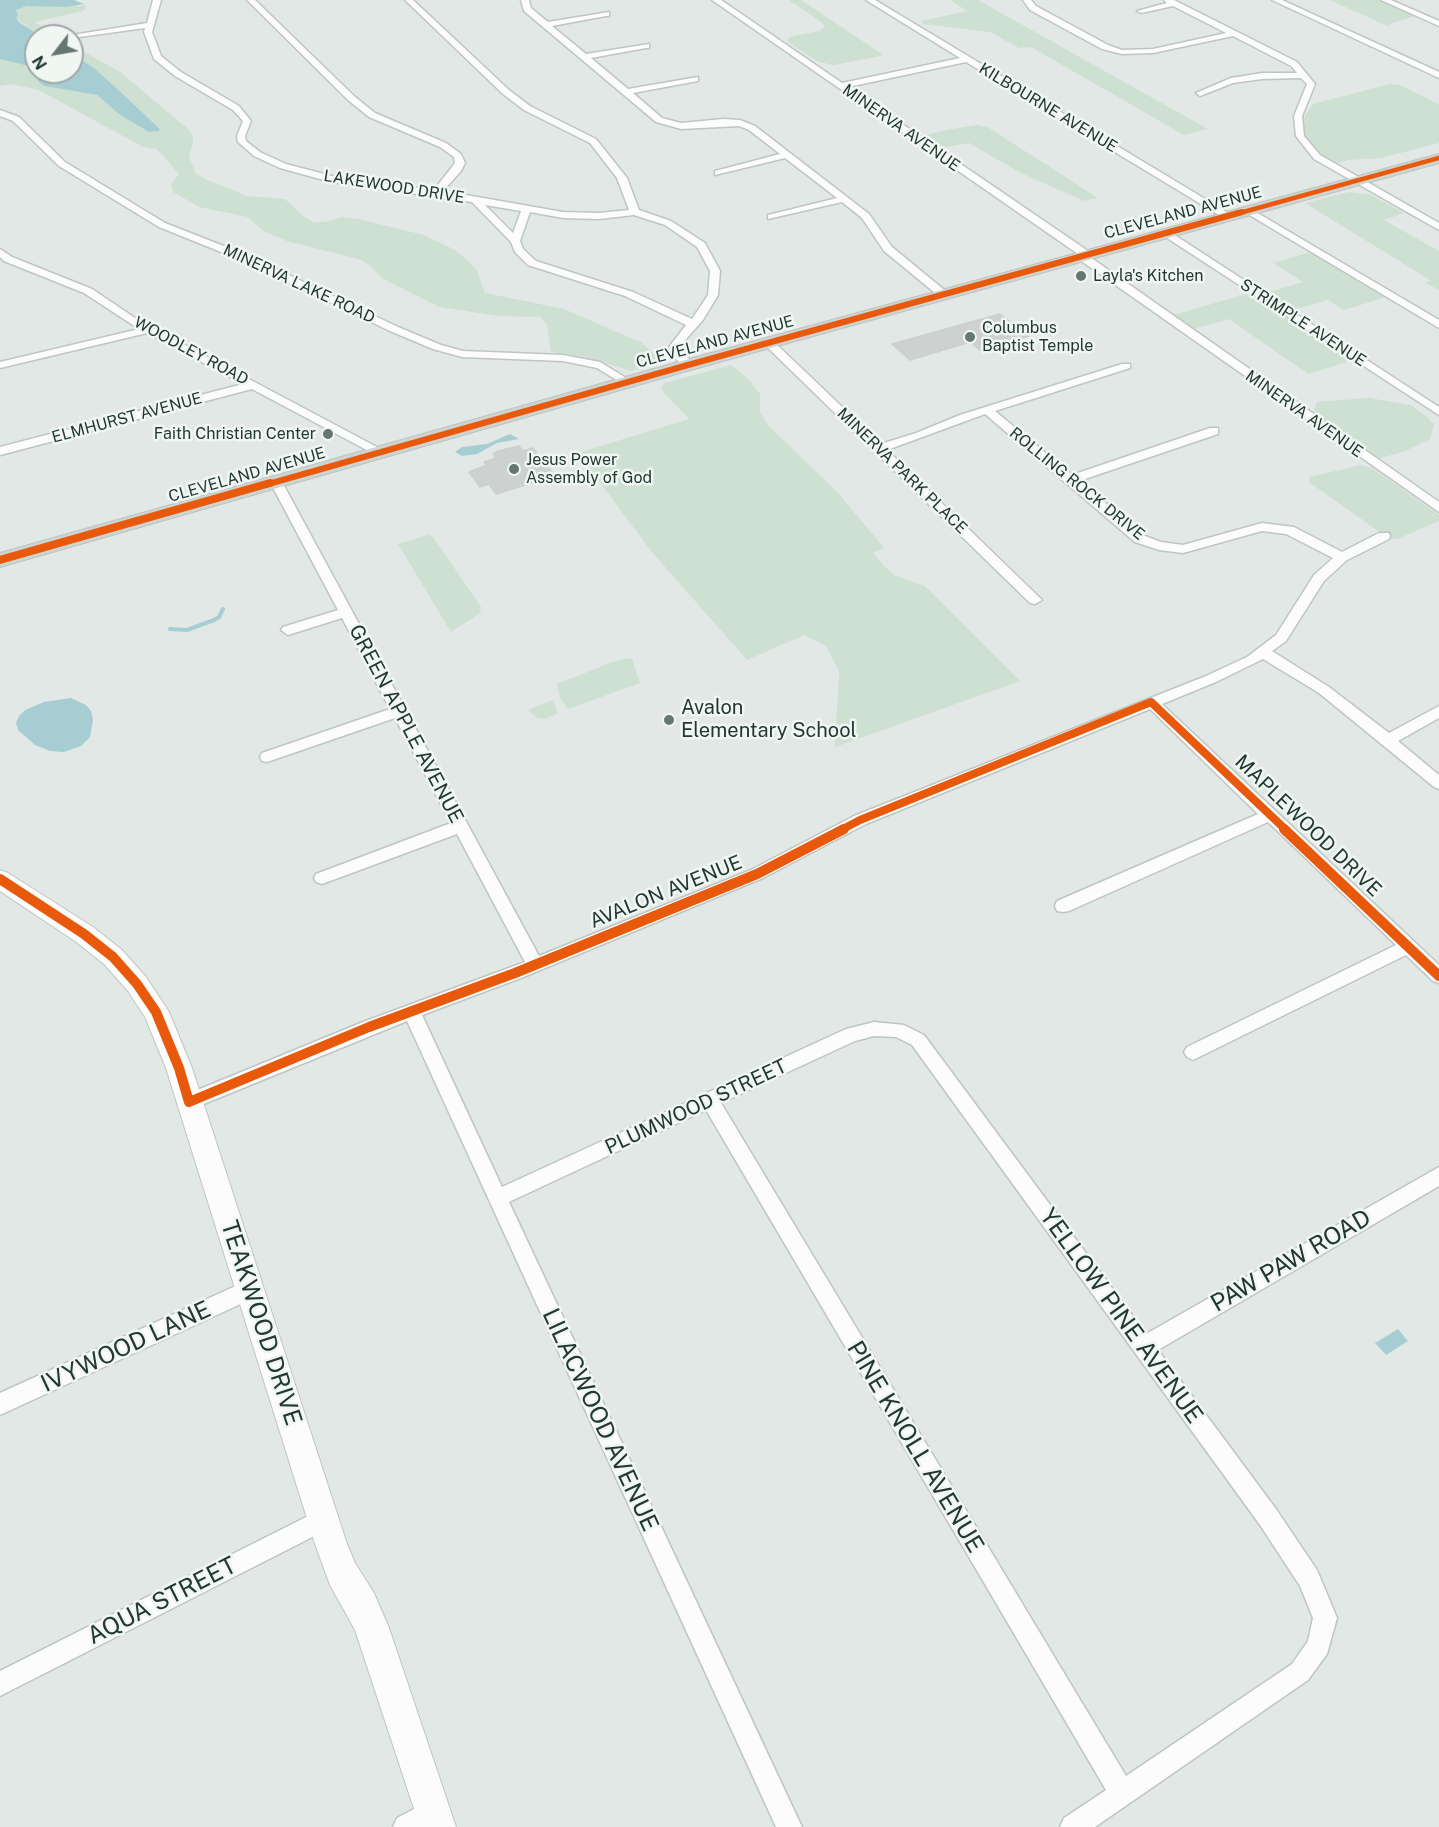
<!DOCTYPE html>
<style>
body{margin:0}
#map{position:relative;width:1439px;height:1827px;overflow:hidden;background:#e2e8e5;font-family:"Public Sans",sans-serif}
canvas{display:block}
.north{position:absolute;left:24px;top:24px;width:60px;height:60px;box-sizing:border-box;background:#f0f7f3;border:2px solid #9eaba5;border-radius:50%;rotate:239deg;font-size:16px;font-weight:700;line-height:24px;text-align:center;color:#233831}
.north::after{content:'';display:block;margin:auto;width:21px;height:27px;background:#667670;clip-path:polygon(50% 0,100% 100%,50% 72%,0 100%)}
</style>
<div id="map">
<canvas width="1439" height="1827"></canvas>
<div class="north">N</div>
</div>
<script>
const context = document.querySelector('canvas').getContext('2d');
context.lineJoin = 'round';
function paint(path, color) {
  context.fillStyle = color;
  context.fill(path, 'evenodd');
}
function shape(rows) {
  const path = new Path2D();
  for (const r of rows) {
    path.moveTo(r[0], r[1]);
    for (let i = 2; i < r.length; i += 2) path.lineTo(r[i], r[i + 1]);
  }
  return path;
}
function strokePath(path, color, width, dash) {
  context.strokeStyle = color;
  context.lineWidth = width;
  context.lineCap = dash ? 'butt' : 'round';
  context.setLineDash(dash || []);
  context.stroke(path);
}
function label(font, color, halo, rows, align = 'center') {
  context.font = font + ' "Public Sans",sans-serif';
  context.lineWidth = 5;
  context.setLineDash([]);
  context.textBaseline = 'middle';
  context.strokeStyle = halo;
  context.fillStyle = color;
  for (const [text, x, y, turn = 0] of rows) {
    context.save();
    context.translate(x, y);
    context.rotate((+turn || 0) * Math.PI / 180);
    context.textAlign = isNaN(turn) ? turn : align;
    if (halo) context.strokeText(text, 0, 0);
    context.fillText(text, 0, 0);
    context.restore();
  }
}
paint(shape([
 [789,0,801,0,882,54,881,56,834,65,819,62,788,42,789,37,819,31,825,27,821,22],
 [950,0,978,0,1208,129,1184,135,1031,47,1019,48,990,32,922,24,922,21,967,11],
 [1330,0,1381,0,1415,16,1389,24,1390,27],
 [84,4,87,7,83,11,35,22,56,36,41,36,16,18,16,10,27,6,81,6],
 [72,45,120,72,188,129,193,135,193,143,189,156,196,174,210,181,247,196,285,199,303,216,313,222,324,222,342,217,358,219,424,235,455,250,464,257,476,269,485,293,564,309,642,343,662,362,631,371,585,357,551,352,547,324,540,317,499,316,439,307,383,279,369,265,359,259,287,241,263,231,248,217,199,207,173,192,171,184,179,174,162,154,156,149,143,147,39,90,12,84,0,86,0,59,25,63,44,86,97,95,119,114,159,131,160,129,124,95,94,68,72,54],
 [1390,84,1400,85,1439,104,1439,143,1381,158,1348,160,1333,164,1311,145,1306,137,1303,123,1305,115,1313,104],
 [977,125,989,128,1098,198,1084,201,1019,172,969,143,941,148,934,148,923,142,922,137,940,131],
 [1349,192,1371,195,1404,213,1384,220,1439,251,1439,290,1425,283,1430,280,1305,203],
 [1311,252,1386,297,1344,310,1328,300,1290,311,1263,294,1303,282,1273,263],
 [1250,293,1350,361,1308,374,1229,319,1190,330,1170,316],
 [731,365,748,379,760,394,760,413,768,425,839,494,884,548,873,553,885,567,894,575,925,586,1020,681,835,747,839,671,826,646,804,635,747,660,651,551,578,453,689,419,666,395,661,388,664,383],
 [1369,398,1411,405,1427,417,1434,425,1430,439,1403,452,1380,458,1370,456,1323,424,1313,412,1317,402],
 [1361,465,1372,468,1439,515,1439,521,1397,539,1388,538,1309,482,1310,477],
 [428,535,433,537,481,607,480,613,451,632,398,544],
 [632,658,640,683,568,709,560,698,557,684,618,660],
 [553,700,558,713,545,719,537,718,528,710]
]), '#cde0d2');
paint(shape([
 [0,0,74,0,84,4,67,7,27,6,16,10,18,15,16,18,19,22,41,36,36,36,36,72,72,72,72,54,94,68,124,95,160,129,159,131,149,132,119,114,97,95,44,86,39,82,29,66,0,59],
 [510,434,519,439,497,443,477,454,462,456,455,452,462,447,487,444],
 [71,698,86,705,91,711,93,720,90,737,81,746,64,752,50,751,35,745,18,730,16,723,19,716,25,710,44,702],
 [1398,1329,1408,1341,1386,1355,1375,1343]
]), '#a6ced2');
strokePath(shape([
 [170,629,187,630,214,620,219,617,223,609]
]), '#a6ced2', 4);
const building = shape([
 [1000,314,1029,336,980,350,970,342,910,360,892,344,1000,314],
 [519,446,523,451,533,448,555,476,496,494,489,484,480,487,469,472,487,465,484,462,496,458,493,454,498,451,519,446]
]);
paint(building, '#cdd1cf');
strokePath(building, '#cbd0ce', 1.5);
const street = shape([
 [153,0,161,0,152,32,161,56,181,72,239,106,251,121,245,136,246,141,260,152,286,164,332,176,434,190,455,163,454,157,440,147,369,117,348,100,247,0,255,0,354,96,375,113,446,143,461,154,465,163,461,171,443,191,563,212,599,213,629,210,617,178,590,143,524,110,503,94,405,0,413,0,509,90,530,106,596,139,627,178,639,210,671,221,705,243,720,271,718,295,703,320,679,347,694,365,688,368,684,367,673,356,669,347,686,325,625,296,528,265,515,252,511,242,472,202,331,182,280,168,254,156,238,142,237,136,243,121,233,110,175,76,154,59,144,32,145,28,72,38,72,36,66,36,147,23,153,0],
 [485,205,521,211,513,233,485,205],
 [530,212,563,218,599,219,634,215,665,225,697,247,710,271,708,295,692,319,633,292,536,261,523,249,520,241,530,212],
 [521,0,529,0,531,8,548,22,609,12,609,16,606,16,552,26,586,54,649,44,649,48,646,48,591,58,628,89,698,77,698,81,633,93,662,118,681,123,723,119,740,120,755,126,869,214,892,247,948,293,948,297,940,297,884,251,862,218,842,202,768,219,768,215,837,198,785,158,715,175,715,171,780,154,749,130,739,126,681,129,656,122,524,11,521,0],
 [712,0,721,0,842,83,960,58,866,0,875,0,1230,214,1230,218,1224,218,966,62,848,87,1091,253,1092,255,1090,257,1439,502,1439,512,1077,258,1076,256,1078,254,712,0],
 [1023,0,1031,0,1036,6,1108,45,1122,50,1153,49,1226,33,1173,6,1141,13,1137,11,1167,3,1164,0,1174,0,1297,62,1315,84,1302,116,1304,136,1320,155,1439,223,1439,230,1314,159,1296,136,1294,116,1307,84,1301,78,1262,79,1233,83,1200,96,1196,93,1231,78,1262,73,1297,73,1291,66,1233,36,1153,53,1122,54,1102,49,1030,10,1023,0],
 [1272,0,1282,0,1439,72,1439,78,1272,0],
 [1381,0,1391,0,1439,21,1439,26,1381,0],
 [0,110,19,117,65,162,165,223,249,256,398,327,441,345,463,351,563,355,600,362,633,382,627,385,623,384,597,368,563,361,462,357,433,349,390,331,241,260,159,227,59,166,13,121,0,116,0,110],
 [1249,208,1439,320,1439,328,1246,213,1246,209,1249,208],
 [1164,232,1170,232,1439,407,1439,415,1164,236,1164,232],
 [0,249,12,257,92,289,138,320,388,453,382,457,378,456,252,389,0,455,0,447,243,384,147,333,0,368,0,362,139,329,84,293,4,261,0,257,0,249],
 [769,340,773,341,881,444,916,433,960,415,1122,364,1130,364,1130,368,995,411,1072,475,1210,428,1218,428,1218,434,1079,481,1145,536,1161,542,1183,545,1262,523,1294,527,1342,552,1379,533,1389,533,1390,536,1389,539,1347,560,1324,581,1286,641,1272,651,1329,687,1389,733,1439,706,1439,718,1398,741,1439,775,1439,789,1434,787,1319,693,1263,659,1216,682,1162,704,1439,965,1439,983,1433,981,1406,955,1193,1060,1187,1057,1184,1052,1187,1047,1396,945,1268,822,1069,911,1063,912,1057,911,1055,906,1057,901,1258,814,1150,709,866,824,763,878,521,978,422,1015,502,1187,846,1029,874,1022,904,1025,924,1035,1146,1334,1439,1167,1439,1186,1158,1350,1276,1509,1317,1570,1337,1618,1327,1654,1308,1680,1095,1827,1060,1827,1064,1818,1106,1790,706,1110,509,1202,802,1827,776,1827,407,1021,189,1110,183,1108,180,1102,183,1096,363,1022,525,962,457,834,322,884,316,882,314,878,316,874,451,823,395,718,267,762,262,761,260,757,262,753,390,709,342,618,288,635,281,630,283,627,338,610,270,482,272,479,276,478,282,482,539,956,751,870,854,816,1206,676,1247,657,1276,635,1314,575,1333,558,1286,534,1262,531,1183,553,1159,550,1135,542,985,414,887,450,1042,600,1035,604,1030,603,765,345,765,341,769,340],
 [874,1036,896,1037,912,1045,1260,1525,1300,1586,1313,1618,1308,1641,1292,1664,1126,1776,721,1103,855,1041,874,1036],
 [251,1279,258,1282,261,1289,258,1296,0,1415,0,1393,251,1279],
 [324,1508,332,1511,335,1519,332,1527,0,1696,0,1671,324,1508],
 [433,1799,442,1803,446,1812,442,1821,431,1827,393,1827,397,1818,433,1799]
]);
const secondary = shape([
 [0,870,8,873,93,927,122,950,146,977,169,1012,192,1068,347,1544,355,1563,374,1593,389,1628,456,1827,420,1827,355,1630,330,1585,315,1544,166,1068,145,1017,128,991,104,964,75,941,0,891,0,870]
]);
const primary = shape([
 [1439,154,1439,163,694,369,0,567,0,553,682,361,1439,154]
]);
strokePath(street, '#bfc5c2', 3);
strokePath(secondary, '#bfc5c2', 2);
strokePath(primary, '#bcc4c1', 2);
paint(street, '#fbfcfb');
paint(secondary, '#fbfcfb');
paint(primary, '#ced4d1');
strokePath(shape([
 [1236,214,1439,158]
]), '#e8590c', 4.5);
strokePath(shape([
 [265,485,688,365,1242,212]
]), '#e8590c', 6);
strokePath(shape([
 [0,560,270,483],
 [841,830,860,820,1151,702,1286,830]
]), '#e8590c', 8);
strokePath(shape([
 [1284,829,1439,976],
 [0,879,84,934,113,957,137,984,156,1012,179,1068,189,1102,369,1027,515,973,757,874,844,829]
]), '#e8590c', 10);
for (const [x, y, r, color] of [
 [1081,276,6,"#667670"],
 [970,337,6,"#667670"],
 [328,434,6,"#667670"],
 [514,469,6,"#667670"],
 [669,720,6,"#667670"]
]) {
  const dot = new Path2D();
  dot.arc(x, y, r, 0, 2 * Math.PI);
  context.fillStyle = color;
  context.fill(dot);
  strokePath(dot, '#f0f7f3', 2);
}
label('16px', '#233831', '#f0f7f3', [
 ["KILBOURNE AVENUE",1048,108,31],
 ["MINERVA AVENUE",901,128,35],
 ["LAKEWOOD DRIVE",394,187,9],
 ["CLEVELAND AVENUE",1183,213,-15],
 ["MINERVA LAKE ROAD",299,284,25],
 ["STRIMPLE AVENUE",1303,323,33],
 ["CLEVELAND AVENUE",715,342,-15],
 ["WOODLEY ROAD",191,351,28],
 ["MINERVA AVENUE",1304,414,35],
 ["ELMHURST AVENUE",127,418,-15],
 ["MINERVA PARK PLACE",902,471,44],
 ["CLEVELAND AVENUE",247,475,-16],
 ["ROLLING ROCK DRIVE",1077,484,39]
]);
label('16px', '#233831', '#f0f7f3', [
 ["Layla's Kitchen",1093,276],
 ["Columbus",982,328],
 ["Baptist Temple",982,346],
 ["Faith Christian Center",316,434,"right"],
 ["Jesus Power",526,460],
 ["Assembly of God",526,478]
], 'left');
label('20px', '#233831', '#f0f7f3', [
 ["Avalon",681,708],
 ["Elementary School",681,731]
], 'left');
label('20px', '#233831', '#f0f7f3', [
 ["GREEN APPLE AVENUE",406,724,62],
 ["MAPLEWOOD DRIVE",1308,826,44],
 ["AVALON AVENUE",666,892,-22],
 ["PLUMWOOD STREET",696,1107,-25]
]);
label('24px', '#233831', '#f0f7f3', [
 ["PAW PAW ROAD",1291,1261,-30],
 ["YELLOW PINE AVENUE",1121,1316,54],
 ["TEAKWOOD DRIVE",261,1323,72],
 ["IVYWOOD LANE",126,1347,-25],
 ["LILACWOOD AVENUE",600,1420,65],
 ["PINE KNOLL AVENUE",915,1447,59],
 ["AQUA STREET",162,1601,-27]
]);
</script>
